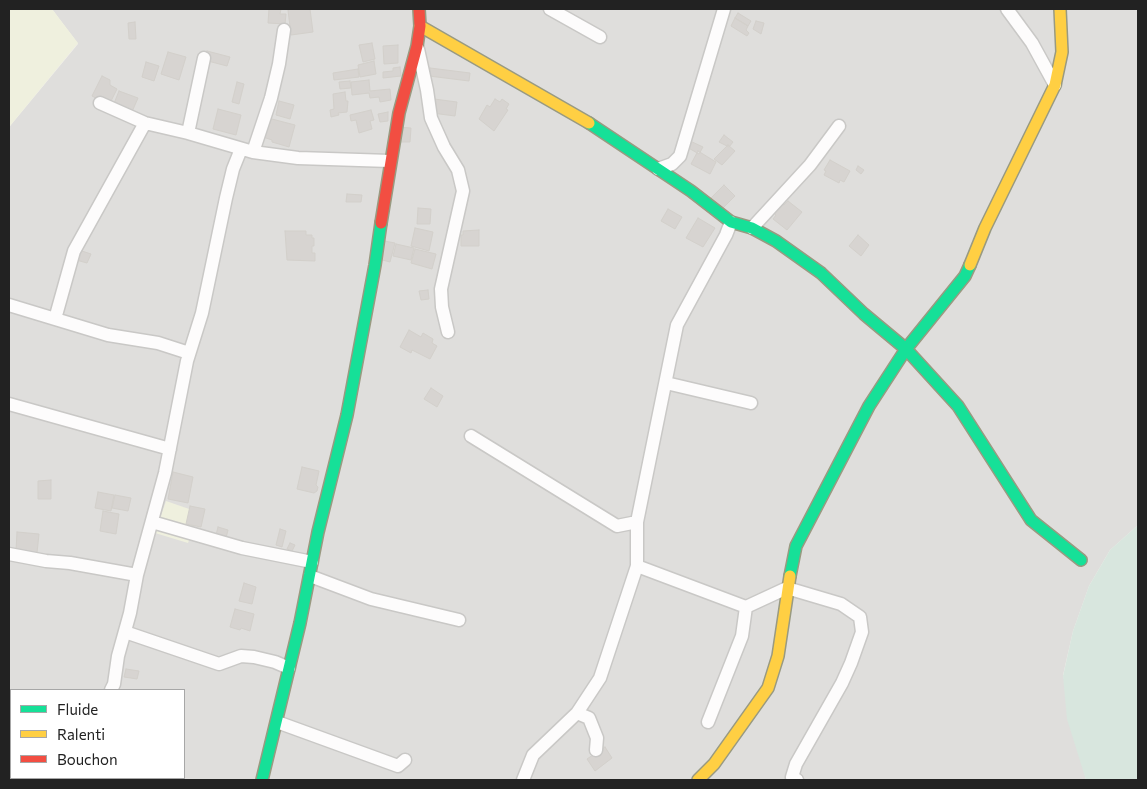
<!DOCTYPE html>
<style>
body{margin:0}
#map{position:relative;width:1147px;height:789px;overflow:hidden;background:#f0eeea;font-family:Commissioner,sans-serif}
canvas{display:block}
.frame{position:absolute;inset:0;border:10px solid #222;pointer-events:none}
.legend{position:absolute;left:10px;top:689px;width:175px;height:90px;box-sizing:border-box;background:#fff;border:1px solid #a7a7a7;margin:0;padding:6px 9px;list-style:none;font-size:15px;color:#222}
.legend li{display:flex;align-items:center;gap:10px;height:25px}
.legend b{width:25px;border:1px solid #a7a7a7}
</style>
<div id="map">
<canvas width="1147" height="789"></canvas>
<div class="frame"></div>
<ul class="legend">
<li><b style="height:6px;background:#16e098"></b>Fluide</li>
<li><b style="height:6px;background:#ffcf43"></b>Ralenti</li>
<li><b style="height:6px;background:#f24e42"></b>Bouchon</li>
</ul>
</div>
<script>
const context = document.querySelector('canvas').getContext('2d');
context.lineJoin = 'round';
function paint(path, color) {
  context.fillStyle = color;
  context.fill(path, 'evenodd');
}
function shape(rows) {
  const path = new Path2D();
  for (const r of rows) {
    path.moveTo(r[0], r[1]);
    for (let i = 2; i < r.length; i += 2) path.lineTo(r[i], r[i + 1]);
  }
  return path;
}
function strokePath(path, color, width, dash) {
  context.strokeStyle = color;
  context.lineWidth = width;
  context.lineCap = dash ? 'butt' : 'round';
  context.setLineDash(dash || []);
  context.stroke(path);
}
paint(shape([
 [52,9,1138,9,1138,525,1110,550,1089,586,1073,631,1063,675,1086,780,53,780,51,778,184,778,184,690,11,690,11,734,9,732,9,130,10,126,78,44]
]), '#dfdedc');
paint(shape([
 [9,9,52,9,78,43,10,126,9,130],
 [166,501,195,511,190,528,193,530,188,543,155,533]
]), '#eff0de');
paint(shape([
 [1138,525,1138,780,1086,780,1067,719,1063,676,1073,631,1089,586,1110,550],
 [9,732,11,734,11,778,51,778,53,780,9,780]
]), '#d8e6de');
const building = shape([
 [269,9,281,9,280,14,286,14,285,24,268,23,269,9],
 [290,9,310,9,313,32,291,35,288,10,290,9],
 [738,13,751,21,748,26,735,18,738,13],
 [735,18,748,26,746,30,749,33,747,36,731,26,735,18],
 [756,21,764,23,761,34,753,29,756,21],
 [135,22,136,39,129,39,128,23,135,22],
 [372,43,375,59,363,62,359,45,372,43],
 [398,45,398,63,384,64,383,46,398,45],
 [207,51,230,57,227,66,204,60,207,51],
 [168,52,186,57,179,80,161,74,168,52],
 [374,61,376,74,360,77,358,65,374,61],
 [146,62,159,66,154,81,142,77,146,62],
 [400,67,401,76,383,78,383,72,393,71,393,68,400,67],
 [430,68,470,73,469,81,429,76,430,68],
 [358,69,359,77,334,80,333,73,358,69],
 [102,76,110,80,110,85,117,89,109,105,92,96,102,76],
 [369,80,370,91,390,89,391,100,380,102,379,97,370,98,369,93,352,95,351,82,369,80],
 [350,81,351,88,340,89,339,82,350,81],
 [237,82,244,84,239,104,232,102,237,82],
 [119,91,138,98,131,114,113,106,119,91],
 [345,92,346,101,348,101,347,112,338,113,339,115,331,117,330,110,334,109,333,94,345,92],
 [434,99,457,102,455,116,432,113,434,99],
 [495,99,500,102,502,99,509,104,506,109,508,110,494,131,479,119,487,105,490,107,495,99],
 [279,101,294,105,290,119,276,115,279,101],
 [218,109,241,115,236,135,213,129,218,109],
 [371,110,374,120,370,121,372,129,359,133,356,120,351,121,350,115,371,110],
 [388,112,388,121,380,122,378,114,388,112],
 [268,118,295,125,289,147,272,142,272,140,263,137,268,118],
 [397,127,411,128,410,142,396,142,397,127],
 [724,135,733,142,729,147,719,142,724,135],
 [688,140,703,147,699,154,685,146,688,140],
 [728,145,735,151,722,165,714,159,728,145],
 [698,151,716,162,710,174,691,164,698,151],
 [830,160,850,171,844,182,840,180,839,183,824,175,826,171,824,170,830,160],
 [858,166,864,170,861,174,856,170,858,166],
 [724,185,735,196,722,209,711,198,724,185],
 [347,194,362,195,361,202,346,202,347,194],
 [788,201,802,212,787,230,773,219,776,215,774,213,782,204,784,205,788,201],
 [418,208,431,209,430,224,417,224,418,208],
 [668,209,682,217,675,229,661,221,668,209],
 [698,218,715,228,703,247,686,238,698,218],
 [415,228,433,232,429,251,411,246,415,228],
 [479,230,479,246,461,246,461,235,463,235,463,231,479,230],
 [285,231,306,231,306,235,312,235,312,238,314,238,314,246,312,246,312,253,315,253,315,261,287,260,285,231],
 [858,235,869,245,861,256,849,246,858,235],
 [379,240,395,243,390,262,375,258,379,240],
 [396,244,414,248,411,260,393,256,396,244],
 [73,248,91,254,87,263,69,258,73,248],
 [415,249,436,254,432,269,411,263,415,249],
 [428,290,429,299,421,300,419,291,428,290],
 [409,330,421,337,423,333,433,339,432,343,437,346,430,359,412,350,411,353,400,347,409,330],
 [431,388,443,396,437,407,424,399,431,388],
 [302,467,319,471,316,485,318,487,317,491,314,493,297,489,302,467],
 [173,472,193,477,188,503,168,499,173,472],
 [51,480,51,499,38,499,38,481,51,480],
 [98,492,114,495,111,511,95,508,98,492],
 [115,495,131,498,128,511,112,508,115,495],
 [190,506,205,509,201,527,186,524,190,506],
 [103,511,119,514,116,534,100,531,103,511],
 [218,527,228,530,226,538,216,535,218,527],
 [280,529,286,531,282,547,276,545,280,529],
 [17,532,39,534,37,553,16,551,17,532],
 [290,543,295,545,292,551,287,549,290,543],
 [244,583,256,587,252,604,239,601,244,583],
 [235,609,254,614,250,631,241,628,240,630,230,627,235,609],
 [126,669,139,671,137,679,124,677,126,669],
 [605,747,612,758,595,771,587,759,605,747]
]);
paint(building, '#d7d4d1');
strokePath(building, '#d3d0cb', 1);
const street = shape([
 [550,9,600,37],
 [1007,9,1032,43,1055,85],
 [418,49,427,90,431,118,444,147,458,170,463,191,441,289,442,307,448,332],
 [100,103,145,123,188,133,253,152,298,158,390,161],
 [188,133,204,58],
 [253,152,271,98,279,64,284,30],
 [658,169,672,164,680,156,724,9],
 [752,228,810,165,839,126],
 [9,305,108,335,158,343,189,353],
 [55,319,74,251,145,123],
 [666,383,751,403],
 [9,404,170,449],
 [471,436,617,526,637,522],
 [152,522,242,548,312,562],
 [9,554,46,561,70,563,137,575],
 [637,566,746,607,787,588,841,604,860,617,862,632,851,663,842,683,796,764,792,777,797,780],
 [310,576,371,599,459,620],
 [125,632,219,664,241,656,254,657,275,662,289,668],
 [111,690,114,684,118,656,130,613,137,575,165,473,187,361,202,313,226,198,233,169,241,149],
 [277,722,398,766,405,760],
 [708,722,742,636,746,607],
 [596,750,597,738,589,718,577,713,600,678,637,566,637,522,677,325,726,235,731,222],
 [523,780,533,755,577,713]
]);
const fast = shape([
 [589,123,691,191,731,222,752,228,776,241,821,273,864,314,906,349,958,406,1031,520,1081,560],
 [790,576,796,546,869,406,906,349,965,276,970,265],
 [262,780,300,623,318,532,347,415,375,265,381,223]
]);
const slow = shape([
 [420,26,589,123],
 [970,265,985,228,1055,85,1062,52,1060,9],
 [698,780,714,764,768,688,778,656,790,576]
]);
const jam = shape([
 [381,223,399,113,417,46,420,26,419,9]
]);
strokePath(street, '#c9c8c6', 15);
strokePath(fast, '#999a81', 14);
strokePath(slow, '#999a81', 14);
strokePath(jam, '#999a81', 14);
strokePath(street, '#fdfcfc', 12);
strokePath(fast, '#16e098', 11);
strokePath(slow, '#ffcf43', 11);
strokePath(jam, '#f24e42', 11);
</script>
